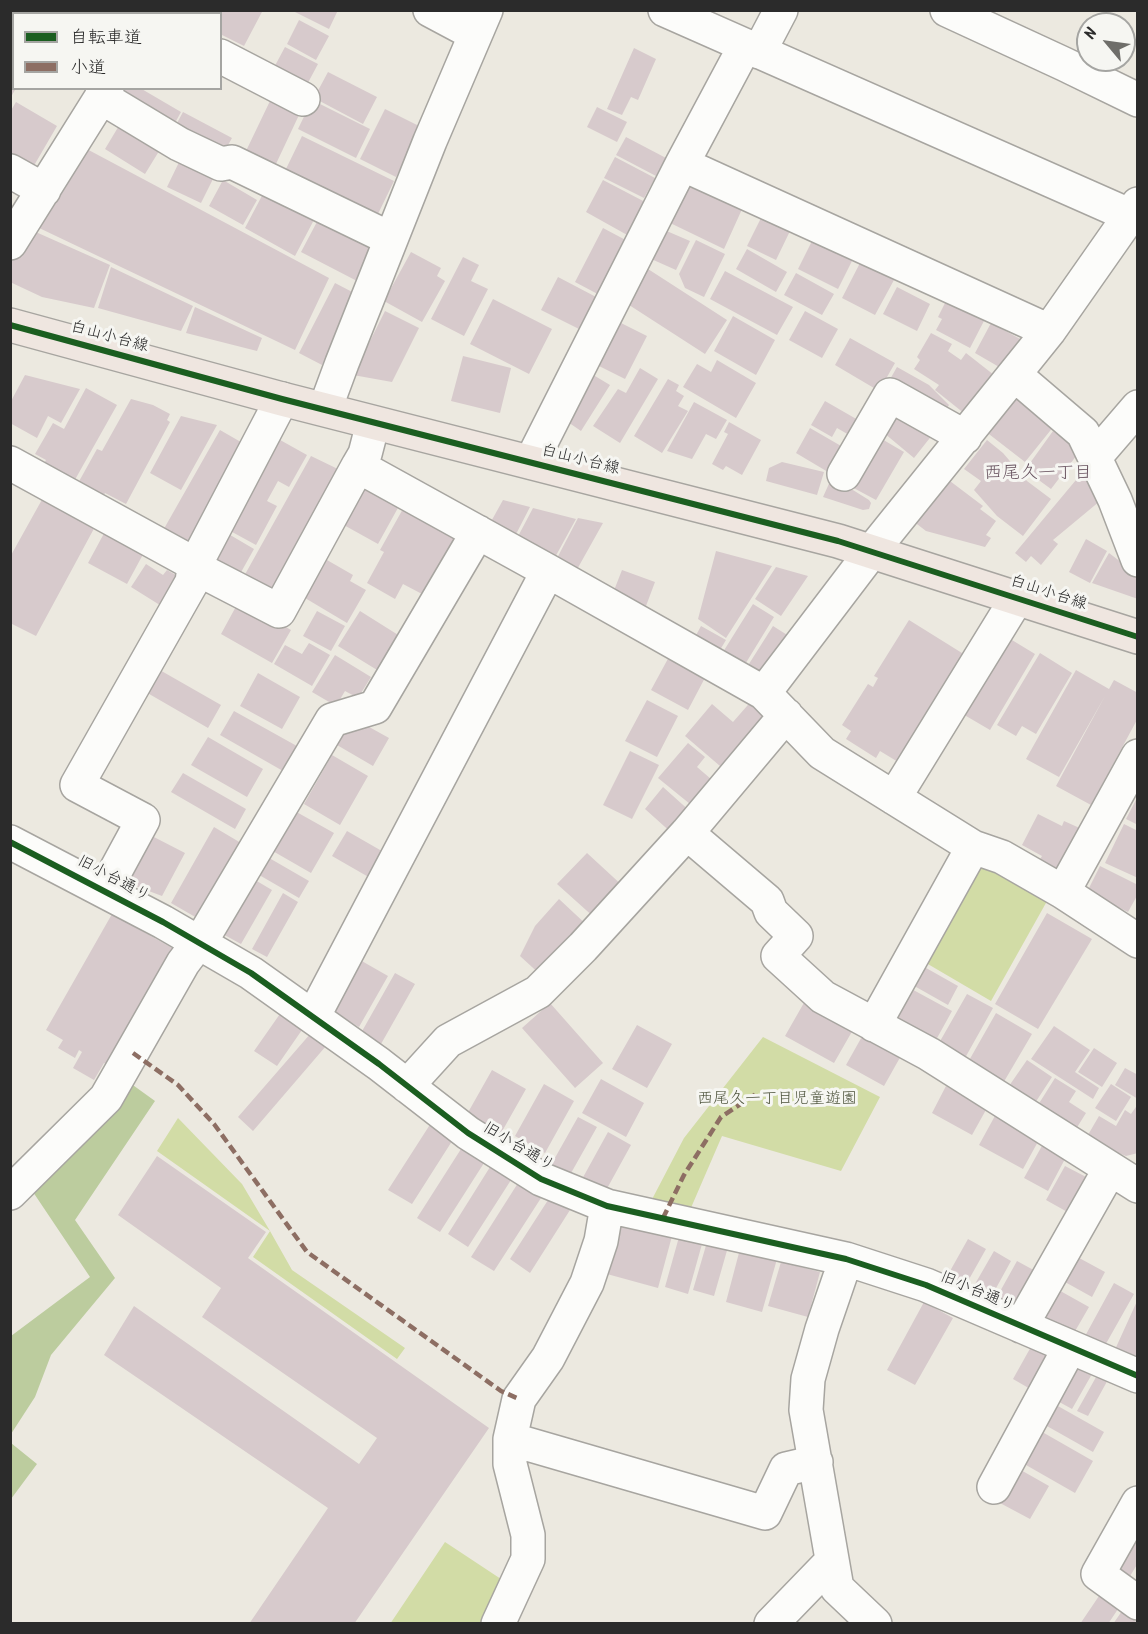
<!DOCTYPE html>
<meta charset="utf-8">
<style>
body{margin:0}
#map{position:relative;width:1148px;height:1634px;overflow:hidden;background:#ece9e0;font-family:Kalam,"Klee One",sans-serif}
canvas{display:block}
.frame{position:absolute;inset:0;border:12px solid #2b2b2b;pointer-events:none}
.legend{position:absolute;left:12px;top:12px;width:210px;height:78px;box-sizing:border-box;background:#f6f6f2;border:2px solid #a5a5a2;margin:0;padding:8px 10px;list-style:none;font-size:18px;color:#2b2b2b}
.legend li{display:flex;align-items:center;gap:12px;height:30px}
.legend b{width:30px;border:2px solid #a5a5a2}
.north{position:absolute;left:1076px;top:12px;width:60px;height:60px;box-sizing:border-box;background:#f6f6f2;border:2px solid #a5a5a2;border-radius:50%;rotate:299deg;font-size:16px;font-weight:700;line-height:24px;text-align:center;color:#2b2b2b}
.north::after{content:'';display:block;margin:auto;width:21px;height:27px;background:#6f6e6a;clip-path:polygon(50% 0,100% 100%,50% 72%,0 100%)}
</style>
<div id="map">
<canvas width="1148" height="1634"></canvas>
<div class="frame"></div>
<ul class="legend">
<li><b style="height:8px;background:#1b5e20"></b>自転車道</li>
<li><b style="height:8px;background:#8d6e63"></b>小道</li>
</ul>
<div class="north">N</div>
</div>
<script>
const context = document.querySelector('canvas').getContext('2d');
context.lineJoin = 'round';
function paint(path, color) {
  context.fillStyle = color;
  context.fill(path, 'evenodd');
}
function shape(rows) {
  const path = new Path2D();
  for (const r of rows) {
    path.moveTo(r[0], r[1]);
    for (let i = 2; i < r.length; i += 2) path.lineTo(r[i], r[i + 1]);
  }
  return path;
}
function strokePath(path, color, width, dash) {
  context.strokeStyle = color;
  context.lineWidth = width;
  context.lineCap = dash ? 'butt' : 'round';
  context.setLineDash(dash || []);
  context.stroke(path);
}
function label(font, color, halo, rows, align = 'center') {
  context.font = font + ' Kalam,"Klee One",sans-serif';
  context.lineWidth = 6;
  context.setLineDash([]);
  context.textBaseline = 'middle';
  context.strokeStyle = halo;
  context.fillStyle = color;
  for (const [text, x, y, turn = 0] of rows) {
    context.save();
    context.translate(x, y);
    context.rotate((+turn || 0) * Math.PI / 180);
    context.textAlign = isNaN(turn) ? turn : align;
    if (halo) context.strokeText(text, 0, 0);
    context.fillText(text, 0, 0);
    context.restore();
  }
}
paint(shape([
 [998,863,1051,894,991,1001,921,960,974,867],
 [763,1037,880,1097,841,1171,722,1136,687,1217,648,1207,684,1138],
 [178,1118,242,1184,270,1231,292,1270,405,1348,397,1359,253,1257,270,1231,157,1151],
 [445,1542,504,1581,481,1623,390,1624]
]), '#d2dca6');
paint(shape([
 [130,1083,155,1101,75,1220,115,1278,51,1355,35,1397,11,1434,11,1336,90,1277,31,1189],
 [11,1443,37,1464,11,1499]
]), '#bccc9e');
paint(shape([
 [181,10,263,10,244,46,220,34,220,14,179,14],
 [291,10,338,10,329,29],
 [299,20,329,36,316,60,287,44],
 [285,47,318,64,303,92,270,75],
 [634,48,656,59,638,100,631,97,622,115,607,109],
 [10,60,14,62,14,88,16,88,10,99],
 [328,72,377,97,363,124,314,98],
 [115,88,140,88,181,112,170,132],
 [312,100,370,129,356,158,298,129],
 [270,101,299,115,275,166,246,151],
 [16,102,57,126,32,169,10,156,10,112],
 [597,107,627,122,617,142,587,127],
 [385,109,421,127,396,177,360,159],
 [183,112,232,138,219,161,171,134],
 [123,119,164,143,145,174,105,149],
 [302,136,394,181,377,216,285,171],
 [626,137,666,158,656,176,616,155],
 [83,147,329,278,295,350,35,226],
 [183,154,217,171,201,203,167,187],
 [615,157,655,178,644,198,604,178],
 [685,179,743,207,724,249,666,221],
 [223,180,257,200,243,225,209,206],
 [603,180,647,203,629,236,586,212],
 [265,190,316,216,295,256,245,228],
 [762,216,790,231,776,260,747,246],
 [319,218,375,246,357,281,301,252],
 [603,228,635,245,607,299,575,282],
 [29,229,110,265,94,308,42,297,10,282,11,262],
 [662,229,690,241,676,270,649,258],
 [814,237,854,257,838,289,798,269],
 [696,240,725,254,704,297,685,288,679,274],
 [747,249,787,272,776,292,736,269],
 [411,252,441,268,437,276,445,281,422,322,384,301],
 [463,257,479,265,471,281,488,289,464,336,431,319],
 [860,263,894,280,875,315,842,298],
 [111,267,193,306,181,331,98,308],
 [648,269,727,320,705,354,626,303],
 [725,271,793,307,777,335,710,299],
 [796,273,834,294,822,315,784,295],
 [558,277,598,298,581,330,541,310],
 [335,283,358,295,322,365,299,353],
 [897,287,930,304,917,331,883,314],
 [493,299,552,329,529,374,470,344],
 [947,299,985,319,970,348,936,330,942,319,938,317],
 [195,307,262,338,257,351,186,333],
 [385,311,419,328,392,382,353,375],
 [805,311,838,329,822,358,789,340],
 [733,316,775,340,756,375,714,351],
 [619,322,647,336,625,379,597,365],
 [991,323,1022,340,1006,371,975,353],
 [931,333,952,344,948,351,961,360,966,353,994,375,965,414,935,390,939,385,914,369,920,360,917,357],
 [850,338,895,363,879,391,835,365],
 [463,356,511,368,500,413,451,401],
 [717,360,756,383,736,418,683,387,697,364,711,372],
 [897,367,929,385,949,405,940,419,885,388],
 [640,368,658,379,620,443,593,426,618,389,626,393],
 [590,373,610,385,581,431,562,418],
 [25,375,80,389,61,423,48,416,37,438,10,423,10,403],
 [668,379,679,385,676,391,684,396,678,406,688,411,662,453,634,436],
 [86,388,117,405,72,485,42,467,46,460,35,454,53,423,64,429],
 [1014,394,1054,426,1025,462,985,431],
 [131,399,153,405,170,414,167,420,170,422,126,504,105,493,102,499,77,485,97,449,102,451],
 [825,401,865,424,856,439,837,428,832,437,811,425],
 [694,402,727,420,716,439,706,434,692,459,667,451],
 [897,404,933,434,914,458,878,428],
 [181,416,217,425,181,490,150,473],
 [729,422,761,440,742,475,726,466,723,470,712,464,728,434,724,432],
 [810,428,848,450,833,475,796,453],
 [220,430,246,445,187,550,161,534],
 [1053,431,1080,451,1051,489,1025,470],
 [875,435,904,452,876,500,848,485],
 [273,436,307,455,289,487,278,481,267,501,277,506,256,545,223,527],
 [987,440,1003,453,1027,481,1051,499,1023,536,997,516,974,490,981,481,964,469],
 [311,456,342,471,276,591,243,578],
 [782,462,824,472,817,495,766,481,769,468],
 [1086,468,1106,496,1053,540,1058,544,1041,565,1031,556,1026,562,1015,553],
 [832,477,869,500,871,503,869,509,863,510,823,497],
 [946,478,983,506,980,509,996,521,986,535,991,538,985,547,926,531,913,521],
 [364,486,399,506,378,544,342,524],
 [44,496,97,523,36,636,10,623,10,557],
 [503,500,530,507,513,540,488,527],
 [404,507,462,539,434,588,427,584,422,594,403,584,395,599,367,583,384,552,380,550],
 [533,508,576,519,553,561,515,542],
 [578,518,603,523,575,573,555,562],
 [108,526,147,547,127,584,88,563],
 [220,529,254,549,235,583,201,564],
 [1086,539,1107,551,1090,583,1069,572],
 [716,551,772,566,726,638,698,619],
 [1109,553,1138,575,1138,599,1092,583],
 [327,560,353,575,350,581,366,590,347,623,305,598],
 [146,564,163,575,167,570,181,578,163,607,131,587],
 [776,567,808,576,781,616,755,599],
 [622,570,655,582,646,606,613,593],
 [239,601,291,630,272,663,221,634],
 [753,604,774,617,744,666,723,652],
 [317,611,345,626,331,651,303,636],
 [360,611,403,638,382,673,338,646],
 [909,620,970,658,903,765,880,751,876,758,846,739,851,731,842,725,868,684,873,687,878,678,874,676],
 [701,626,726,640,717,655,693,641],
 [773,626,792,638,766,679,747,667],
 [1007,637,1035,654,990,730,961,713],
 [309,643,330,655,312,686,274,664,285,645,302,654],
 [1040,653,1072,673,1036,734,1022,726,1016,736,997,725],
 [335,655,371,677,358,698,345,691,336,706,312,692],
 [670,655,707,674,688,710,651,690],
 [158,669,221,705,208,728,144,691],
 [1076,670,1109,689,1114,680,1138,693,1138,718,1091,805,1056,786,1105,696,1059,777,1026,759],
 [258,673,300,697,282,729,240,706],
 [754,698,775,715,727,772,685,736,712,704,733,722],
 [647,700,678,716,657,757,625,741],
 [234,711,304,750,290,775,220,735],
 [353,718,389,738,373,766,337,745],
 [208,737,263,769,247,797,191,765],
 [688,743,705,757,697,767,711,779,690,804,658,778],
 [630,751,659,765,632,819,603,805],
 [332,755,368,776,340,825,304,804],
 [183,773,246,809,235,829,171,792],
 [663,787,692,813,674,835,645,809],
 [1138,796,1138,825,1126,819],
 [293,810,334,833,311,873,271,850],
 [1038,814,1062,826,1064,821,1084,830,1063,873,1039,861,1042,856,1022,845],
 [1124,824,1138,831,1138,878,1105,863],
 [214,827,241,843,197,918,171,903],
 [347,831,387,854,372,879,332,856],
 [150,835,185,853,162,896,125,882],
 [587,853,625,888,596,919,557,884],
 [264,855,309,881,299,898,254,872],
 [1100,866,1138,885,1138,894,1128,912,1087,892],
 [250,877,272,890,241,944,219,932],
 [283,893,298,902,267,957,252,949],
 [559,899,589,927,544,978,520,956,535,926],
 [1047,913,1092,939,1038,1029,995,1004],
 [112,914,174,949,108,1065,104,1063,94,1080,73,1068,82,1052,79,1050,75,1058,58,1048,63,1040,46,1030],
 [360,960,388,976,359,1027,331,1011],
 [919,964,958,986,948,1005,909,983],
 [395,973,415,984,381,1044,361,1033],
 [906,986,952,1011,931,1049,885,1024],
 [967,994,993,1008,965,1058,939,1043],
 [805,1001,854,1028,834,1063,785,1036],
 [550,1003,603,1063,575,1088,522,1028],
 [282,1011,304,1027,277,1066,254,1051],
 [996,1013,1032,1034,1002,1085,967,1064],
 [637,1025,672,1044,647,1088,612,1069],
 [1054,1026,1090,1050,1075,1072,1099,1088,1093,1099,1031,1059],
 [311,1033,326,1046,253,1131,238,1117],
 [864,1033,902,1054,884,1086,846,1065],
 [1094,1048,1117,1063,1102,1087,1078,1072],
 [1027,1060,1052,1077,1035,1103,1009,1086],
 [1125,1068,1138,1075,1138,1099,1115,1085],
 [492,1070,526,1089,500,1135,466,1116],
 [1055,1078,1076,1091,1069,1102,1086,1113,1071,1137,1033,1113],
 [601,1079,644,1103,626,1137,582,1113],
 [544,1084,574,1101,545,1153,515,1136],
 [1111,1084,1131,1097,1116,1121,1095,1108],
 [946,1086,987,1108,972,1135,932,1113],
 [1138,1104,1138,1153,1126,1156,1085,1140,1099,1116,1116,1126,1125,1110,1131,1114],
 [996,1114,1040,1138,1023,1169,979,1145],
 [578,1117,597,1127,566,1182,547,1172],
 [431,1123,454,1138,412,1204,388,1190],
 [608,1132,631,1145,604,1194,581,1181],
 [1043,1144,1066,1157,1048,1191,1024,1178],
 [461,1149,484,1163,440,1232,417,1218],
 [157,1156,266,1232,248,1258,489,1428,354,1624,249,1624,328,1508,104,1355,134,1306,359,1464,377,1438,202,1317,221,1288,118,1215],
 [1065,1166,1090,1179,1071,1214,1046,1200],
 [490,1167,511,1180,468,1247,448,1234],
 [518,1183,541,1198,494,1271,471,1257],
 [550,1197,570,1210,530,1273,510,1259],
 [622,1222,672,1236,658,1288,607,1274],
 [679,1237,702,1244,688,1294,665,1287],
 [968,1239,986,1249,963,1290,945,1280],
 [707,1242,728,1247,714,1296,693,1290],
 [740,1249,777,1259,762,1312,726,1302],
 [994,1251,1011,1261,989,1301,971,1291],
 [1070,1253,1105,1272,1092,1297,1056,1277],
 [1017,1261,1039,1273,1015,1316,993,1304],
 [781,1262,820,1272,808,1317,768,1306],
 [1114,1283,1134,1294,1103,1349,1084,1338],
 [1055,1288,1089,1307,1074,1333,1041,1315],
 [1138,1299,1138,1365,1113,1354],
 [924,1302,953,1318,915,1385,887,1370],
 [1032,1345,1051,1356,1032,1390,1013,1379],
 [1071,1363,1092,1374,1072,1409,1052,1398],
 [1100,1370,1110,1376,1088,1416,1077,1411],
 [1049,1401,1104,1432,1093,1452,1038,1421],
 [1037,1429,1093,1461,1075,1493,1019,1461],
 [1019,1469,1049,1486,1030,1519,1000,1503],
 [1138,1521,1138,1563,1127,1581,1107,1570],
 [1099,1596,1118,1609,1108,1624,1080,1624],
 [1122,1611,1138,1623,1138,1624,1113,1624]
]), '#d7cacc');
const minor = shape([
 [134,10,140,14],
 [430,10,475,34],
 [665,10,1138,219],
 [947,10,1064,64,1138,100],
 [759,52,781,10],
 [220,56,303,99],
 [101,97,179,144,221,164,232,162,391,239],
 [682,164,1049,331],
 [10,171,44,190],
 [10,243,107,88],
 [1015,375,1083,433,1115,500,1138,560],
 [325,409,342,363,430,141,486,10],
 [373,423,365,454,358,466,548,571,764,693,822,753,973,847,1002,857,1063,892,1138,941],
 [1095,457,1138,407],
 [531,462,682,164,745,46],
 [10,463,187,560,194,567,279,611,358,466],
 [844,474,890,395,965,437],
 [764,693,872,551,1049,331,1138,204],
 [894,798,1017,598],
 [687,833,767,901,771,912,796,936,778,956,823,997,929,1054,1138,1186],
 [10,842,163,922,251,973,379,1064,468,1133,541,1179,607,1206,846,1259,926,1285,1138,1376],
 [105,890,143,820,77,785,192,582,194,567,282,399],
 [1063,892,1138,756],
 [313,1017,548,571],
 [874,1025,973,847],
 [407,1086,448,1041,538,992,583,947,687,833,786,715],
 [10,1193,106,1098,183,963,207,931,332,720,375,707,478,532],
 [846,1259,822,1329,808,1379,806,1410,837,1588,875,1624],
 [1021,1326,1110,1169],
 [510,1439,765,1513,786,1469,816,1462],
 [994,1487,1070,1347],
 [1138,1503,1098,1574,1138,1603],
 [498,1624,528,1559,528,1535,510,1464,510,1439,519,1399,548,1358,587,1283,601,1241,607,1206],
 [771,1624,832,1561]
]);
const major = shape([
 [10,325,282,399,838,541,1138,637]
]);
strokePath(minor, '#a7a5a0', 36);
strokePath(major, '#a7a5a0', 36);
strokePath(minor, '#fcfcfa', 33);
strokePath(major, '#efe6e0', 33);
strokePath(shape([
 [133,1053,178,1085,214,1124,307,1252,501,1391,519,1399],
 [663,1218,684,1175,721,1117,756,1094]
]), '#8d6e63', 4.5, [9, 4.5]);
strokePath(shape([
 [10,325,282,399,838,541,1138,637],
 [10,842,163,922,251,973,379,1064,468,1133,541,1179,607,1206,846,1259,926,1285,1138,1376]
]), '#1b5e20', 6);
label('16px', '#2b2b2b', '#f6f6f2', [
 ["白山小台線",109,338,15],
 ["白山小台線",580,461,14],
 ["白山小台線",1048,594,18],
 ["旧小台通り",113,880,28],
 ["旧小台通り",518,1148,31],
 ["旧小台通り",977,1293,23]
]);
label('16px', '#4f553e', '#f6f6f2', [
 ["西尾久一丁目児童遊園",777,1100]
]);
label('18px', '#68535f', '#f6f6f2', [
 ["西尾久一丁目",1038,475]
]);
</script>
